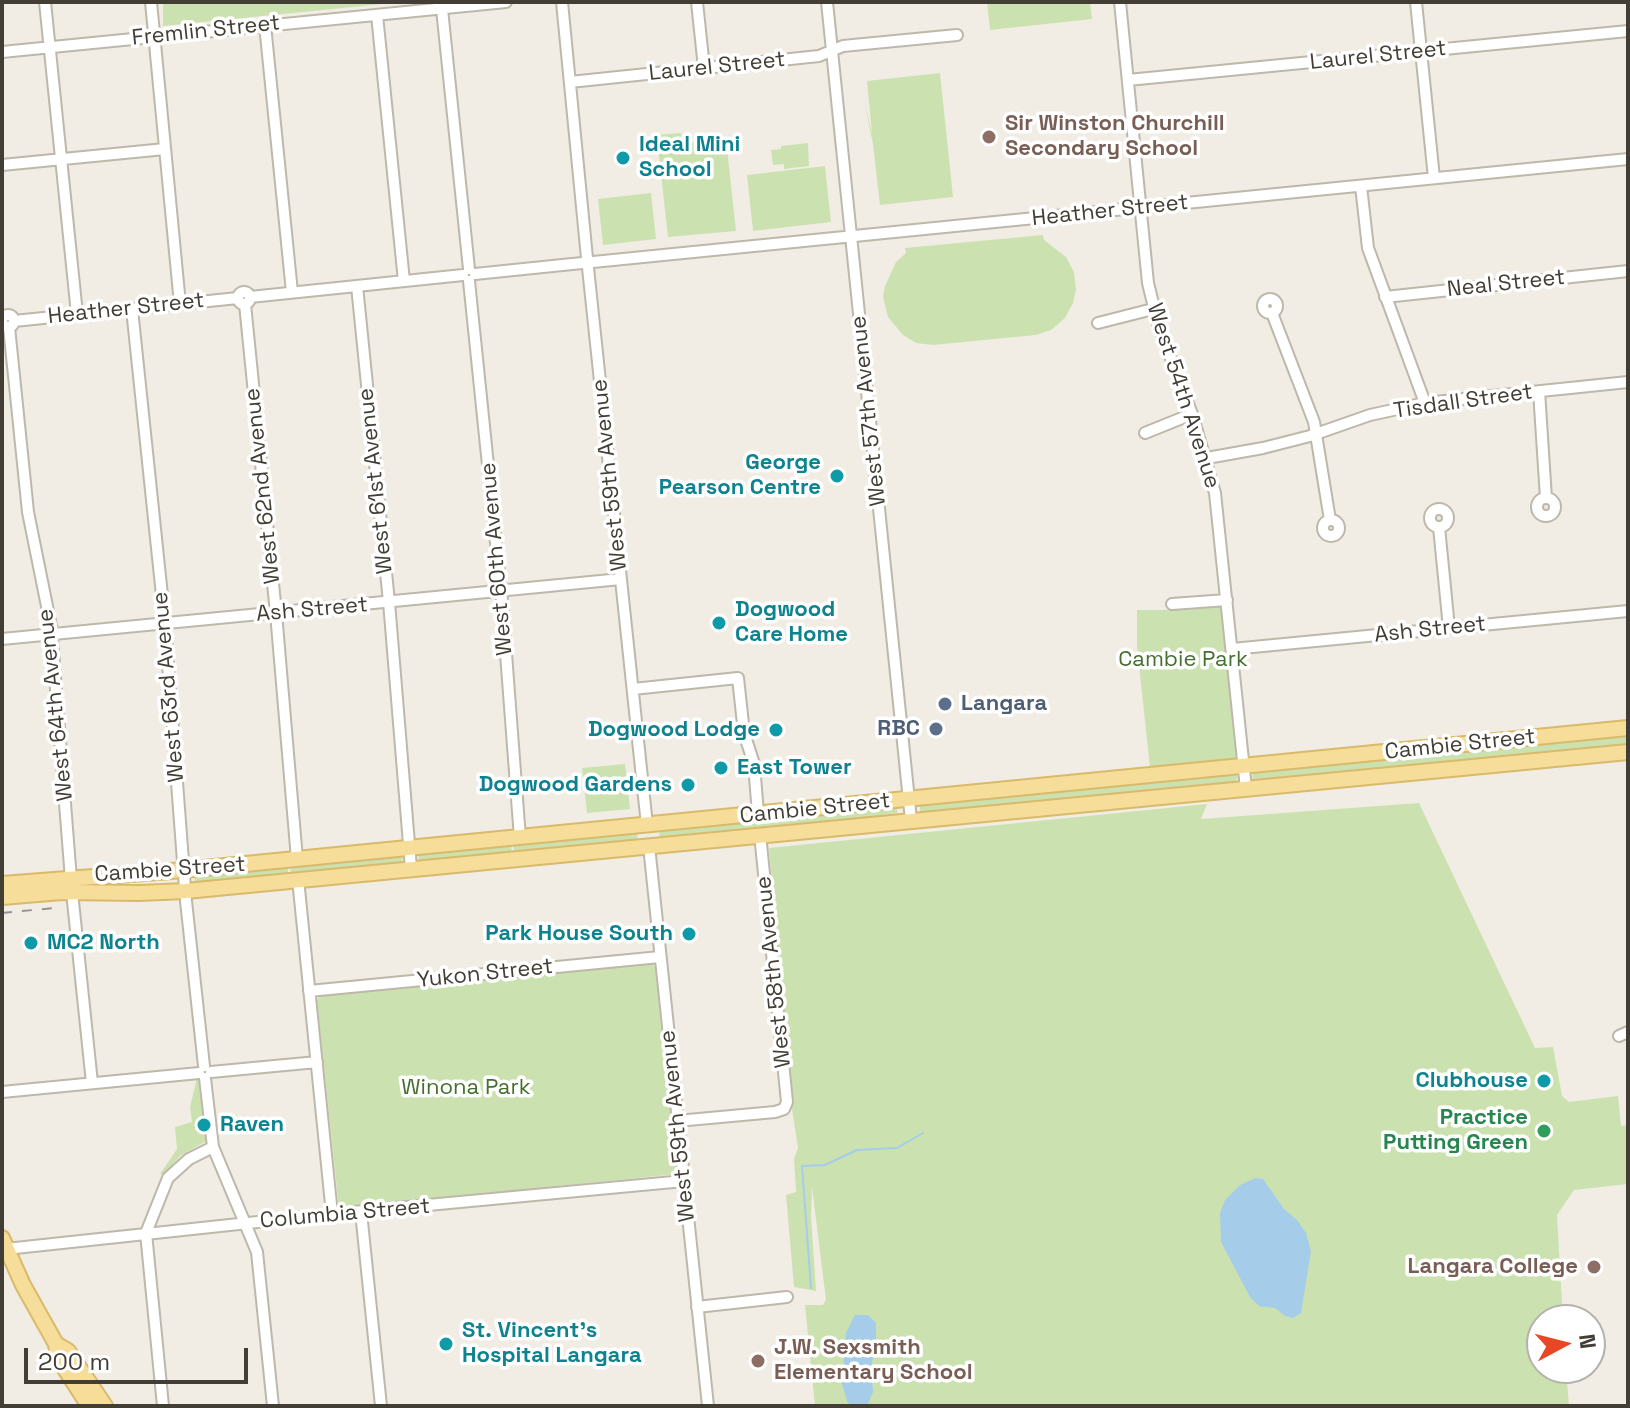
<!DOCTYPE html>
<style>
body{margin:0}
#map{position:relative;width:1630px;height:1408px;overflow:hidden;background:#f1ede5;font-family:"Space Grotesk",sans-serif}
canvas{display:block}
.frame{position:absolute;inset:0;border:4px solid #433e35;pointer-events:none}
.north{position:absolute;left:1526px;top:1304px;width:80px;height:80px;box-sizing:border-box;background:#fff;border:2px solid #b4b2ae;border-radius:50%;rotate:83deg;font-size:22px;font-weight:700;line-height:32px;text-align:center;color:#433e35}
.north::after{content:'';display:block;margin:auto;width:28px;height:36px;background:#e84725;clip-path:polygon(50% 0,100% 100%,50% 72%,0 100%)}
.scale{position:absolute;left:24px;top:1348px;width:224px;height:36px;box-sizing:border-box;border:4px solid #433e35;border-top:0;padding-left:10px;font-size:24px;line-height:28px;white-space:nowrap;color:#433e35;-webkit-text-stroke:6px #fff;paint-order:stroke}
</style>
<div id="map">
<canvas width="1630" height="1408"></canvas>
<div class="frame"></div>
<div class="north">N</div>
<div class="scale">200 m</div>
</div>
<script>
const context = document.querySelector('canvas').getContext('2d');
context.lineJoin = 'round';
function paint(path, color) {
  context.fillStyle = color;
  context.fill(path, 'evenodd');
}
function shape(rows) {
  const path = new Path2D();
  for (const r of rows) {
    if (r.length === 3) {
      path.moveTo(r[0] + r[2], r[1]);
      path.arc(r[0], r[1], r[2], 0, 2 * Math.PI);
      continue;
    }
    path.moveTo(r[0], r[1]);
    for (let i = 2; i < r.length; i += 2) path.lineTo(r[i], r[i + 1]);
  }
  return path;
}
function strokePath(path, color, width, dash) {
  context.strokeStyle = color;
  context.lineWidth = width;
  context.lineCap = dash ? 'butt' : 'round';
  context.setLineDash(dash || []);
  context.stroke(path);
}
function label(font, color, halo, rows, align = 'center') {
  context.font = font + ' "Space Grotesk",sans-serif';
  context.lineWidth = 7;
  context.setLineDash([]);
  context.textBaseline = 'middle';
  context.strokeStyle = halo;
  context.fillStyle = color;
  for (const [text, x, y, turn = 0] of rows) {
    context.save();
    context.translate(x, y);
    context.rotate((+turn || 0) * Math.PI / 180);
    context.textAlign = isNaN(turn) ? turn : align;
    if (halo) context.strokeText(text, 0, 0);
    context.fillText(text, 0, 0);
    context.restore();
  }
}
paint(shape([
 [163,2,403,2,163,26],
 [987,2,1090,2,1092,19,990,30],
 [940,73,953,197,880,205,873,144,864,100,872,133,867,81],
 [681,133,682,144,726,139,736,231,668,237,658,147,669,145,660,145,658,135],
 [808,143,809,166,784,169,784,164,773,165,771,150,781,149,781,146],
 [825,166,831,222,753,231,747,175],
 [651,193,656,239,603,245,598,199],
 [1043,235,1044,240,1066,257,1074,272,1076,290,1073,303,1065,318,1051,330,1036,335,933,345,916,343,903,335,888,317,883,297,885,286,896,262,906,253,905,248],
 [1218,606,1223,611,1237,756,1231,760,1150,768,1137,646,1137,610,1163,610],
 [1628,734,1628,746,1259,782,1252,778,1253,772],
 [625,764,630,809,587,813,582,768],
 [1235,774,1238,777,1234,784,927,814,920,812,920,803],
 [1419,803,1535,1048,1553,1047,1562,1096,1569,1102,1618,1096,1621,1126,1628,1125,1628,1184,1574,1190,1557,1215,1563,1320,1542,1320,1542,1368,1566,1368,1569,1406,815,1406,805,1305,823,1305,826,1300,812,1187,811,1216,816,1291,794,1287,786,1195,796,1192,794,1159,798,1148,792,1109,769,848,1207,804,1201,819],
 [897,805,897,813,839,821,660,839,659,830],
 [637,831,638,841,514,854,513,842],
 [511,843,512,854,419,862,418,853],
 [401,855,403,859,400,865,291,875,290,865],
 [288,865,288,876,195,883,194,875],
 [651,963,655,967,677,1174,339,1208,317,1000,320,996],
 [197,1078,201,1082,208,1140,180,1156,165,1174,160,1174,177,1149,175,1127,192,1122,190,1107]
]), '#cbe2b0');
paint(shape([
 [1255,1178,1263,1179,1284,1209,1297,1220,1306,1233,1311,1251,1301,1313,1293,1318,1285,1316,1275,1308,1259,1306,1250,1297,1221,1242,1220,1213,1225,1200,1240,1185],
 [855,1315,868,1315,876,1323,876,1348,871,1366,873,1392,867,1406,851,1406,847,1401,842,1384,846,1333]
]), '#a5cce9');
strokePath(shape([
 [811,1288,802,1166,825,1165,857,1150,897,1148,923,1133]
]), '#a5cce9', 2);
const minor = shape([
 [45,2,77,314],
 [151,2,180,304],
 [562,2,587,258],
 [697,2,704,68],
 [827,2,911,820],
 [1120,2,1148,283,1158,324,1192,414,1215,493,1246,789],
 [1416,2,1434,178],
 [442,9,469,269],
 [377,15,404,281],
 [265,25,292,292],
 [2,52,506,2],
 [1128,80,1628,31],
 [570,82,819,56,843,46,957,35],
 [2,165,165,149],
 [1361,186,1368,248,1425,403],
 [593,262,1628,159],
 [588,268,647,825],
 [475,274,582,263],
 [469,281,502,601,520,838],
 [357,286,389,602,411,868],
 [244,298,6],
 [250,297,463,275],
 [1385,297,1628,271],
 [1270,306,7],
 [245,304,276,613,297,859],
 [132,309,165,624,186,901,204,1066],
 [1272,313,1314,422,1330,520],
 [8,321,6],
 [14,321,238,298],
 [1098,323,1153,309],
 [9,327,28,512,51,626,72,892,92,1083],
 [1539,391,1546,498],
 [1145,433,1192,414],
 [1207,458,1263,448,1310,436,1370,415,1425,403,1628,382],
 [1546,507,9],
 [1439,518,9],
 [1331,528,8],
 [1439,527,1449,628],
 [1172,604,1227,600],
 [2,639,621,579],
 [1232,649,1628,611],
 [633,689,738,678,744,733,754,764,758,814],
 [649,846,708,1406],
 [298,879,332,1214],
 [309,991,660,957],
 [1619,1036,1628,1032],
 [211,1072,317,1062],
 [205,1078,213,1147,257,1252,273,1406],
 [2,1092,199,1073],
 [677,1121,775,1112,784,1109,787,1102,760,834],
 [361,1212,381,1406],
 [6,1249,332,1214,684,1181],
 [697,1307,787,1297],
 [163,1406,146,1233,168,1178,189,1159,213,1147]
]);
const major = shape([
 [2,884,184,870,1628,728],
 [2,897,62,892,139,893,186,891,1628,752],
 [2,1238,23,1285,56,1344,58,1358,89,1406],
 [56,1344,68,1351,105,1406]
]);
strokePath(minor, '#beb8ab', 14);
strokePath(major, '#d9ba6b', 18);
strokePath(minor, '#fff', 10);
strokePath(major, '#f6dd99', 14);
strokePath(shape([
 [2,913,54,908]
]), '#949494', 2, [10, 10]);
for (const [x, y, r, color] of [
 [989,137,8,"#8d6e63"],
 [623,158,8,"#0f9aa8"],
 [837,476,8,"#0f9aa8"],
 [719,623,8,"#0f9aa8"],
 [945,704,8,"#5c6f8a"],
 [936,729,8,"#5c6f8a"],
 [776,730,8,"#0f9aa8"],
 [721,768,8,"#0f9aa8"],
 [688,785,8,"#0f9aa8"],
 [689,934,8,"#0f9aa8"],
 [31,943,8,"#0f9aa8"],
 [1544,1081,8,"#0f9aa8"],
 [204,1125,8,"#0f9aa8"],
 [1544,1131,8,"#2e9e5b"],
 [1594,1267,8,"#8d6e63"],
 [446,1344,8,"#0f9aa8"],
 [758,1361,8,"#8d6e63"]
]) {
  const dot = new Path2D();
  dot.arc(x, y, r, 0, 2 * Math.PI);
  context.fillStyle = color;
  context.fill(dot);
  strokePath(dot, '#fff', 3);
}
label('22px', '#433e35', '#fff', [
 ["Fremlin Street",206,31,-6],
 ["Laurel Street",1378,56,-6],
 ["Laurel Street",717,67,-6],
 ["Heather Street",1110,211,-6],
 ["Neal Street",1506,284,-6],
 ["Heather Street",126,309,-6],
 ["West 54th Avenue",1183,396,72],
 ["Tisdall Street",1463,402,-8],
 ["West 57th Avenue",869,411,-96],
 ["West 59th Avenue",610,475,-96],
 ["West 61st Avenue",376,481,-96],
 ["West 62nd Avenue",263,486,-96],
 ["West 60th Avenue",497,559,-95],
 ["Ash Street",312,610,-5],
 ["Ash Street",1430,630,-6],
 ["West 63rd Avenue",169,687,-95],
 ["West 64th Avenue",56,705,-96],
 ["Cambie Street",1460,745,-6],
 ["Cambie Street",815,809,-6],
 ["Cambie Street",170,870,-4],
 ["West 58th Avenue",774,972,-96],
 ["Yukon Street",485,974,-6],
 ["West 59th Avenue",678,1126,-96],
 ["Columbia Street",345,1214,-5]
]);
label('bold 22px', '#785e54', '#fff', [
 ["Sir Winston Churchill",1005,124],
 ["Secondary School",1005,149],
 ["Langara College",1578,1267,"right"],
 ["J.W. Sexsmith",774,1348],
 ["Elementary School",774,1373]
], 'left');
label('bold 22px', '#0d838f', '#fff', [
 ["Ideal Mini",639,145],
 ["School",639,170],
 ["George",821,463,"right"],
 ["Pearson Centre",821,488,"right"],
 ["Dogwood",735,610],
 ["Care Home",735,635],
 ["Dogwood Lodge",760,730,"right"],
 ["East Tower",737,768],
 ["Dogwood Gardens",672,785,"right"],
 ["Park House South",673,934,"right"],
 ["MC2 North",47,943],
 ["Clubhouse",1528,1081,"right"],
 ["Raven",220,1125],
 ["St. Vincent's",462,1331],
 ["Hospital Langara",462,1356]
], 'left');
label('22px', '#456f2e', '#fff', [
 ["Cambie Park",1183,660],
 ["Winona Park",466,1088]
]);
label('bold 22px', '#4e5e75', '#fff', [
 ["Langara",961,704],
 ["RBC",920,729,"right"]
], 'left');
label('bold 22px', '#27864d', '#fff', [
 ["Practice",1528,1118],
 ["Putting Green",1528,1143]
], 'right');
</script>
